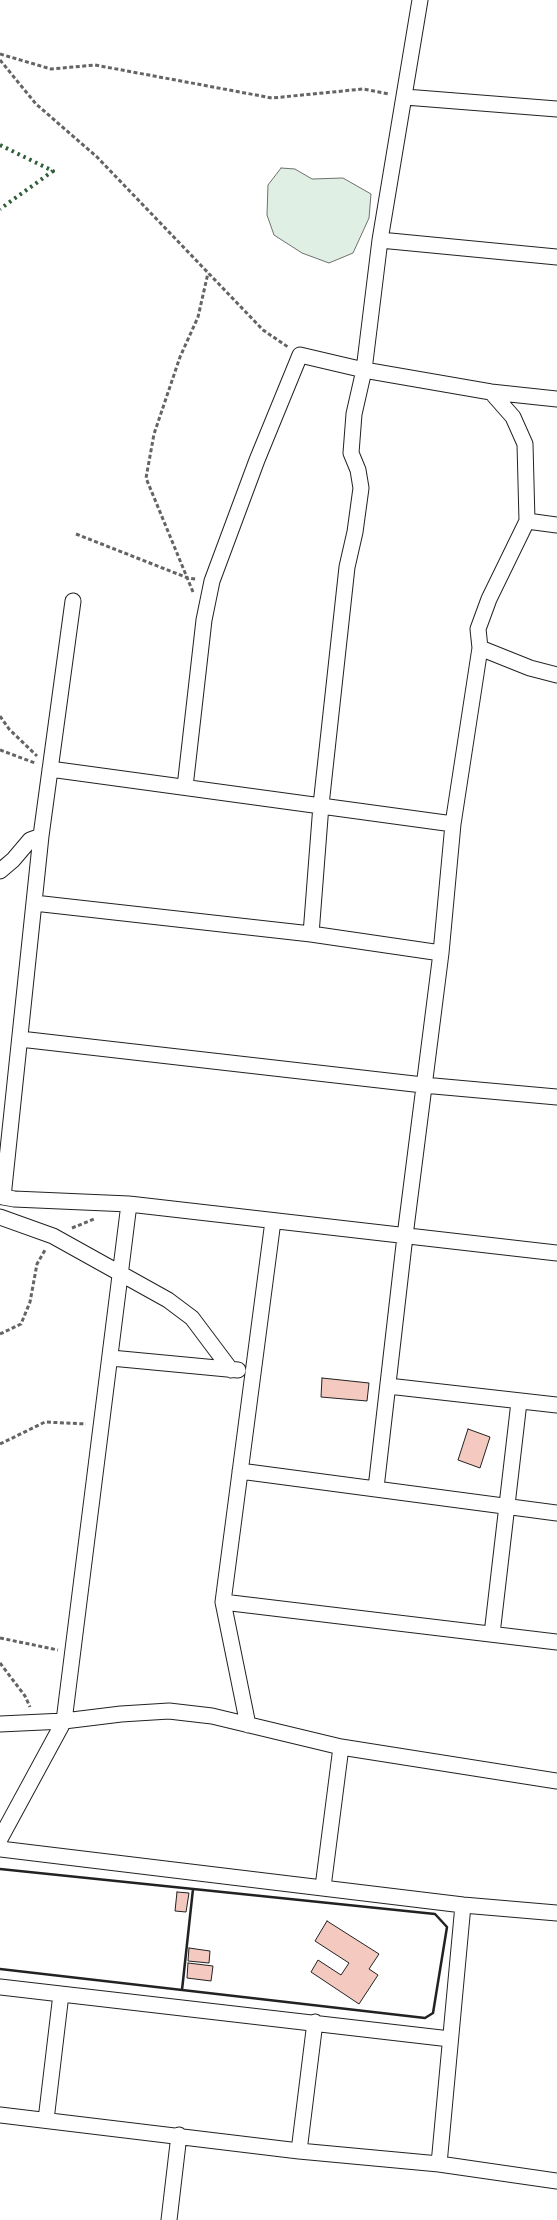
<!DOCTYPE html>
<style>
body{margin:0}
canvas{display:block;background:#fff}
</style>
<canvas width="557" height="2220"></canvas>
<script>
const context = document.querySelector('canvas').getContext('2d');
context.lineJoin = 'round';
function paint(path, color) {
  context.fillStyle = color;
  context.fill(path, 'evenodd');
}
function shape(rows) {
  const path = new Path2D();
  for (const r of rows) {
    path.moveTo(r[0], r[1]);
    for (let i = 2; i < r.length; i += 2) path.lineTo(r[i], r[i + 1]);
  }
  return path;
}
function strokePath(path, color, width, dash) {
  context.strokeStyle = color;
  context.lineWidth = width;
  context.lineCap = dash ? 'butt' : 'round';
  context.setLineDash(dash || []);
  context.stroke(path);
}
const green = shape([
 [281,168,295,169,312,179,343,178,371,194,369,218,353,253,329,263,302,253,274,235,267,215,268,185,281,168]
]);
paint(green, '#e0efe3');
strokePath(green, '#6f6f6f', 1);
const building = shape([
 [322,1378,369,1383,367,1401,321,1397,322,1378],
 [468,1429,490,1437,480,1468,458,1460,468,1429],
 [177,1892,189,1893,186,1912,175,1911,177,1892],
 [327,1921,379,1954,369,1969,378,1975,359,2004,311,1972,318,1960,341,1975,349,1963,315,1941,327,1921],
 [189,1948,210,1951,209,1963,188,1961,189,1948],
 [188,1963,213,1966,211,1981,187,1978,188,1963]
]);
paint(building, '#f3c9c0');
strokePath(building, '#222', 1);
const minor = shape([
 [405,97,557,109],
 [380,240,557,257],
 [527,521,557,525],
 [73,601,41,836,3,1197,14,1199,129,1204,557,1253],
 [480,648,530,668,557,675],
 [50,769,453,824],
 [185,787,204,620,212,581,257,460,300,355,364,370,491,392,557,399],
 [0,871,13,860,30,840,41,836],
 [34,903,311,934,441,953],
 [311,934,321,805,347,567,355,532,361,488,358,470,351,453,354,414,364,370,380,240,420,0],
 [20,1039,423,1085,557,1097],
 [0,1217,53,1236,168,1300,192,1318,231,1370],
 [111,1358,238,1370],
 [388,1386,557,1405],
 [240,1471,557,1513],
 [376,1488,405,1236,441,953,453,824,480,648,478,629,489,599,527,521,525,444,513,417,491,392],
 [223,1602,557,1642],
 [492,1634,519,1402],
 [0,1724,64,1721,121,1714,169,1711,212,1716,341,1747,557,1781],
 [248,1725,223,1602,273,1221],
 [0,1839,64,1721,129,1204],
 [0,1849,463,1905,557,1913],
 [323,1887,341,1747],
 [0,1987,450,2039],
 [0,2115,299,2151,439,2164,557,2181],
 [46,2120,61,1994],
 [299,2151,315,2022],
 [439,2164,463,1905],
 [169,2220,179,2135]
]);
strokePath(minor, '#222', 17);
strokePath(shape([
 [0,54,51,69,95,65,272,98,363,89,389,94],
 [0,60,36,104,97,157,263,330,288,347],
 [76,534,188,578,196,579],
 [193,592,146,478,154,434,180,357,198,317,208,273],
 [0,716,9,729,37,756],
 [0,750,35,763],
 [72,1228,94,1219],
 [0,1334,21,1324,30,1302,37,1264,45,1250],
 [0,1444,45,1422,86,1424],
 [0,1638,58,1650],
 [0,1663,25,1696,30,1707]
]), '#646464', 3, [4, 2.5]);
strokePath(minor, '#fff', 15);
strokePath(shape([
 [0,145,53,171,0,209]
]), '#2f5e38', 4, [2.5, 4]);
strokePath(shape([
 [0,1869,435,1914,447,1927,433,2013,425,2018,0,1969],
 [182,1990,193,1889]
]), '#222', 2.5);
</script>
